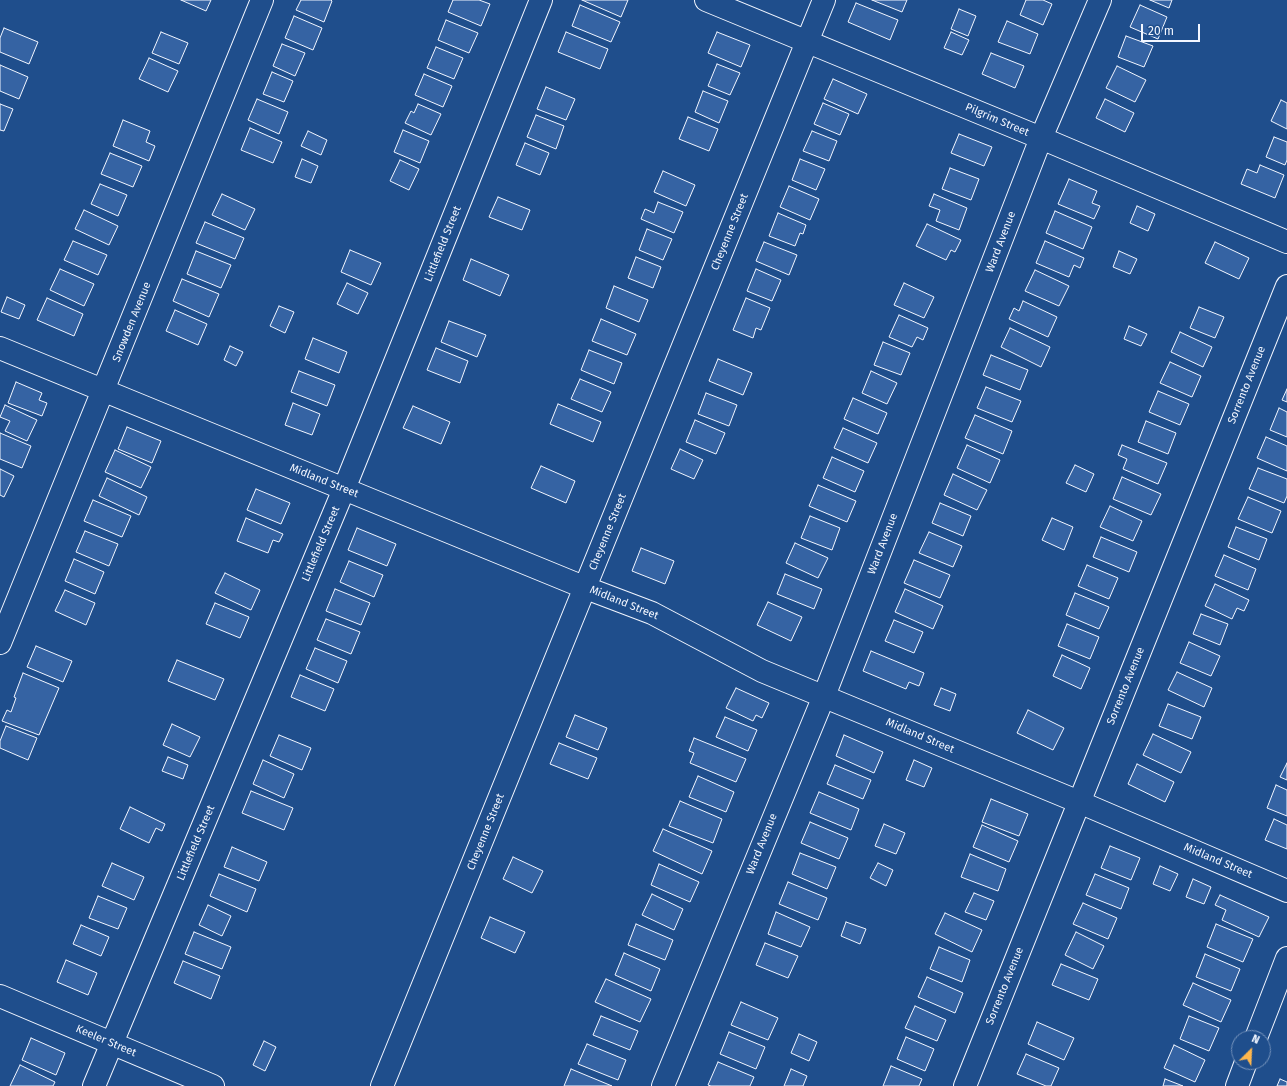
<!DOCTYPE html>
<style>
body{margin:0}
#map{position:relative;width:1287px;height:1086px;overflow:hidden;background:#1f4e8c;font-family:"Fira Sans",sans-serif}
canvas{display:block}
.north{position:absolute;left:1231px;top:1030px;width:40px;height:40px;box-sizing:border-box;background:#1f4e8c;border:1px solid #7391ba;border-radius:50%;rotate:24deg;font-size:11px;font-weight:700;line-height:16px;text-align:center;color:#f2f6ff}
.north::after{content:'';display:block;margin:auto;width:14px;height:18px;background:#ffb74d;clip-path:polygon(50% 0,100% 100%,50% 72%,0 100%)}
.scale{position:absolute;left:1141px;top:24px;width:59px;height:18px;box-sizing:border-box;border:2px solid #f2f6ff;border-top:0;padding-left:5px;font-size:12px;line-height:14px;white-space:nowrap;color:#f2f6ff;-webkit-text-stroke:3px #1f4e8c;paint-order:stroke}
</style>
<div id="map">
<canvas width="1287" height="1086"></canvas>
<div class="north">N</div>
<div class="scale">20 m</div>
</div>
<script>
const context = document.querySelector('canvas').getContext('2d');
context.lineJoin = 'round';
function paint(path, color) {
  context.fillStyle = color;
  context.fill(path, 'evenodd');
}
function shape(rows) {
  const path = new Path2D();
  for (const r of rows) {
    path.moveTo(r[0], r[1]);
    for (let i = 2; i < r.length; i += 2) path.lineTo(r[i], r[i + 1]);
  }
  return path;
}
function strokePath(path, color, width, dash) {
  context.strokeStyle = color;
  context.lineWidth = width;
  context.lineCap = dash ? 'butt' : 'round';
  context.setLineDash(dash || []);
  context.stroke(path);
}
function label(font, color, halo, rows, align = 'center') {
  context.font = font + ' "Fira Sans",sans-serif';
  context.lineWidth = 3;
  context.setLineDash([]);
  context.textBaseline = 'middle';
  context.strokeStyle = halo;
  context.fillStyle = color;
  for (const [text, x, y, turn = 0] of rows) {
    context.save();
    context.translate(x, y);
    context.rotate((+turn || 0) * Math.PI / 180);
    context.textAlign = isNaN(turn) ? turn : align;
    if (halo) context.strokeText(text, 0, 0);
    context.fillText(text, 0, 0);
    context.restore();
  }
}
const building = shape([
 [181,0,211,0,206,11,181,0],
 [301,0,331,0,332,1,324,22,296,10,301,0],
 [453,0,479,0,490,4,481,26,448,12,453,0],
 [582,0,628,0,621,17,582,0],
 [872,0,907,0,902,12,872,0],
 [1026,0,1043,0,1052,4,1043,25,1020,15,1026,0],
 [1150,0,1172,0,1169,8,1150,0],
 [856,3,898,20,890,40,848,22,856,3],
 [580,5,620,22,611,42,572,26,580,5],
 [1140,5,1167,17,1158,39,1130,27,1140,5],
 [959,9,976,16,968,36,951,29,959,9],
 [294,16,322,28,313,50,285,38,294,16],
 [446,20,478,33,469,53,438,40,446,20],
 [1007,21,1038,34,1030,54,998,42,1007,21],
 [4,28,38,42,29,64,0,52,0,38,4,28],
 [161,32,188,43,179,64,152,53,161,32],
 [566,32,608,49,600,69,558,52,566,32],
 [717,32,750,45,741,67,708,53,717,32],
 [951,32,969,40,962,55,944,48,951,32],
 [1126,36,1153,46,1144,67,1118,57,1126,36],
 [282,44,305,53,295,76,273,66,282,44],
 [436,47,463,58,454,79,427,68,436,47],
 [991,53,1024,66,1015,88,982,74,991,53],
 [149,58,178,71,168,92,139,79,149,58],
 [717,64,740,73,730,95,708,86,717,64],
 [0,65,28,77,19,99,0,91,0,65],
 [1117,66,1146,80,1135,102,1106,88,1117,66],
 [272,72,293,81,284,102,263,94,272,72],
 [424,74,452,86,443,107,415,95,424,74],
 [833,79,867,94,858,114,824,99,833,79],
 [546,87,575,99,566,120,537,109,546,87],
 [703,91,728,101,719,123,695,112,703,91],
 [257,99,288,112,279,134,248,120,257,99],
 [1105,99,1134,113,1125,132,1096,118,1105,99],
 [1281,100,1287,103,1287,129,1271,121,1281,100],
 [823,103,849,114,840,135,814,124,823,103],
 [0,104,13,109,4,131,0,130,0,104],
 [418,104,441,114,431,135,405,123,411,111,414,113,418,104],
 [536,115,564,126,556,149,527,137,536,115],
 [688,117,718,129,709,151,679,139,688,117],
 [123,120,150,131,146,142,155,146,149,161,113,146,123,120],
 [250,128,282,142,273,163,241,150,250,128],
 [403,130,429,141,420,163,394,152,403,130],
 [308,131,327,140,321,155,301,146,308,131],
 [812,131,837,141,829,161,803,151,812,131],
 [959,134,992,147,984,166,951,153,959,134],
 [1274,137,1287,142,1287,160,1285,165,1266,157,1274,137],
 [525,143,549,153,540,175,516,165,525,143],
 [110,153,142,166,133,187,101,174,110,153],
 [302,159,318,166,311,183,295,177,302,159],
 [800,159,825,169,816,190,792,180,800,159],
 [400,160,419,169,409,190,390,181,400,160],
 [1260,165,1284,175,1275,198,1241,184,1247,169,1257,173,1260,165],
 [950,168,979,179,971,200,942,189,950,168],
 [663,171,695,185,686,206,654,192,663,171],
 [1069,179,1097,191,1092,203,1100,206,1094,219,1058,204,1069,179],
 [100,184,127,195,118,216,91,204,100,184],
 [789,186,819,199,810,220,780,207,789,186],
 [222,194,255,209,245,230,212,215,222,194],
 [934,194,967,208,959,230,936,221,940,210,929,206,934,194],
 [498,197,530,210,522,230,489,217,498,197],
 [658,202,683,212,674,233,641,219,645,209,654,213,658,202],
 [1137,206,1155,214,1148,231,1130,223,1137,206],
 [84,210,118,226,109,245,75,229,84,210],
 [1055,211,1092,227,1083,249,1046,233,1055,211],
 [778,213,806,225,803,234,800,233,795,246,769,236,778,213],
 [205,222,244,238,235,259,196,243,205,222],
 [927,224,961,240,955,252,951,250,946,260,916,246,927,224],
 [647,229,672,239,663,260,639,250,647,229],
 [73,241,107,255,98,275,64,260,73,241],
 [1045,241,1084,258,1080,268,1074,265,1069,277,1036,263,1045,241],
 [764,242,797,255,789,275,756,261,764,242],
 [1215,242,1249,258,1239,279,1205,263,1215,242],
 [350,250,381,263,371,285,341,272,350,250],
 [196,251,231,265,221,288,187,274,196,251],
 [1119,251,1137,259,1130,274,1113,267,1119,251],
 [636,257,661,267,653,288,628,278,636,257],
 [471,259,509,275,500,296,463,280,471,259],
 [60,269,94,284,84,306,50,290,60,269],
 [756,269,781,280,772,301,747,291,756,269],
 [1035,270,1069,286,1059,306,1025,291,1035,270],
 [182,279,219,294,209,317,173,301,182,279],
 [347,283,368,293,358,314,337,304,347,283],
 [904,283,934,297,924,318,894,305,904,283],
 [614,286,648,300,639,322,606,308,614,286],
 [7,297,25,305,19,319,1,312,7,297],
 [47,298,83,314,74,336,37,320,47,298],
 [746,298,770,308,761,330,756,328,753,338,733,330,746,298],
 [1023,301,1057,317,1048,337,1009,319,1014,308,1019,311,1023,301],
 [279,306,294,312,285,333,270,326,279,306],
 [1199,307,1224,317,1215,338,1190,328,1199,307],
 [175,310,207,324,198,345,166,331,175,310],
 [899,315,928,328,923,340,917,337,912,347,889,337,899,315],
 [601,319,636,334,627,355,592,341,601,319],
 [449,321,486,335,477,357,441,342,449,321],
 [1129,326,1147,334,1141,346,1124,339,1129,326],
 [1010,328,1050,347,1041,367,1001,347,1010,328],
 [1180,332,1212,347,1203,367,1171,352,1180,332],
 [313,338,347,352,339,373,305,359,313,338],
 [883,342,910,353,901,375,874,365,883,342],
 [230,346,243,352,236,366,224,360,230,346],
 [436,348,468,361,460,383,427,370,436,348],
 [589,350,622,363,614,384,581,370,589,350],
 [991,355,1028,370,1020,390,983,375,991,355],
 [718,359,752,373,743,395,709,381,718,359],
 [1170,362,1201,376,1192,397,1160,383,1170,362],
 [299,371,335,385,327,406,291,392,299,371],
 [871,371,897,383,887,404,862,393,871,371],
 [580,379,611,392,602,412,571,399,580,379],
 [16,382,42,393,39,400,47,403,42,416,8,403,16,382],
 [986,387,1021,401,1012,422,977,408,986,387],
 [1287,389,1287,402,1282,400,1287,389],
 [1158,391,1189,404,1180,425,1149,412,1158,391],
 [706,393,737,405,729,426,698,414,706,393],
 [853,398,887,413,878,434,844,419,853,398],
 [293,403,320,414,312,435,285,425,293,403],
 [558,404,601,422,593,442,550,424,558,404],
 [5,405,37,420,27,441,5,431,10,421,0,417,5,405],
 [413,406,450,422,441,444,403,428,413,406],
 [1279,408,1287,412,1287,437,1270,430,1279,408],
 [975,415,1012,431,1003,454,965,438,975,415],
 [695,420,725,433,716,454,686,442,695,420],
 [1146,421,1176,433,1168,454,1138,442,1146,421],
 [127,427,161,441,152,463,118,449,127,427],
 [843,428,877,443,868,463,834,448,843,428],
 [0,433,31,446,22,468,0,459,0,433],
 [1266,437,1287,446,1287,471,1257,458,1266,437],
 [967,445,1000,460,990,483,957,468,967,445],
 [1122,445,1167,463,1158,484,1123,469,1127,459,1118,455,1122,445],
 [680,449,703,460,694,479,671,469,680,449],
 [115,450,151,467,141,488,105,472,115,450],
 [832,457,864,471,855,492,823,478,832,457],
 [1075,465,1094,474,1086,492,1066,483,1075,465],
 [541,466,575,481,566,503,531,488,541,466],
 [1258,468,1287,479,1287,496,1284,503,1249,489,1258,468],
 [0,469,14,476,4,497,0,495,0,469],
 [953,474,987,490,977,510,944,495,953,474],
 [1122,477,1161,494,1151,515,1113,499,1122,477],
 [107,478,147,497,139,515,99,496,107,478],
 [818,485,856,501,847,522,809,506,818,485],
 [256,489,290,503,281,524,247,510,256,489],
 [1248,497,1281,511,1272,533,1238,519,1248,497],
 [93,500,131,516,122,537,84,521,93,500],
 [940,503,971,516,963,536,932,523,940,503],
 [1110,506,1142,521,1133,541,1100,527,1110,506],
 [810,516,840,528,832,550,801,538,810,516],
 [246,518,283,534,279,542,273,540,268,553,237,541,246,518],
 [1052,518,1073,527,1064,550,1042,540,1052,518],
 [1236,527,1267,539,1259,560,1228,547,1236,527],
 [357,528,396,544,387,566,348,550,357,528],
 [85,531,118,544,109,566,76,552,85,531],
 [929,532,962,546,953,567,919,553,929,532],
 [1101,537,1137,552,1129,572,1093,557,1101,537],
 [795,543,828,558,818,578,786,563,795,543],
 [641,548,674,561,665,584,632,571,641,548],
 [1224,555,1256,569,1248,590,1215,576,1224,555],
 [74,559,104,572,95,594,65,581,74,559],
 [914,560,950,575,940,598,904,583,914,560],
 [349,561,383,575,374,597,340,582,349,561],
 [1087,565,1118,578,1109,599,1078,586,1087,565],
 [225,573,260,590,251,610,215,593,225,573],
 [785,574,822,589,814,609,777,594,785,574],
 [1215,584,1249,600,1244,611,1237,608,1232,619,1205,606,1215,584],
 [335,589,370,603,361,625,326,611,335,589],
 [905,589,943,606,933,629,895,612,905,589],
 [65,590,95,603,86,625,55,611,65,590],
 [1075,593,1109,607,1099,629,1066,615,1075,593],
 [768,602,802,617,791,641,757,625,768,602],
 [215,603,249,617,240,638,206,624,215,603],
 [1201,614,1228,624,1220,645,1193,634,1201,614],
 [326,619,360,632,351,654,317,640,326,619],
 [894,620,923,632,914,653,885,641,894,620],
 [1067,624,1099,637,1090,659,1058,646,1067,624],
 [1189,642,1220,656,1211,676,1180,663,1189,642],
 [36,646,72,661,63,682,27,667,36,646],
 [315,648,347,661,338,683,306,669,315,648],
 [871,651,924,673,919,686,909,682,906,689,863,671,871,651],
 [1062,655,1090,668,1081,689,1053,676,1062,655],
 [177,660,224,679,215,700,168,681,177,660],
 [1177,672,1212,688,1204,707,1168,690,1177,672],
 [23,673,59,688,39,735,2,721,7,710,11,712,16,698,14,697,23,673],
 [300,675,334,689,325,711,291,697,300,675],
 [736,688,769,703,762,718,756,715,753,721,726,708,736,688],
 [941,688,956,694,950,711,934,705,941,688],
 [1168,704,1201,717,1192,739,1159,726,1168,704],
 [1028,710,1064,728,1053,750,1017,733,1028,710],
 [575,715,607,728,598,750,566,737,575,715],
 [725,717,757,730,748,751,716,737,725,717],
 [172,724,200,737,190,757,163,745,172,724],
 [6,726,37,738,28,760,0,748,0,741,6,726],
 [1153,734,1191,752,1181,773,1143,755,1153,734],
 [279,735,311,748,302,770,270,756,279,735],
 [844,735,883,752,874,773,836,756,844,735],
 [694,738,746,759,736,782,690,763,694,753,689,751,694,738],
 [559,743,597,758,588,779,550,764,559,743],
 [168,757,188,765,183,779,162,771,168,757],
 [263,760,294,774,284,798,253,784,263,760],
 [914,760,932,768,924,787,906,780,914,760],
 [1287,763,1287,780,1280,777,1287,763],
 [1137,764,1174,782,1165,802,1128,784,1137,764],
 [835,765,871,780,863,799,827,784,835,765],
 [698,776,734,792,726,812,689,797,698,776],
 [1276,785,1287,790,1287,816,1267,808,1276,785],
 [251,791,293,808,284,830,242,813,251,791],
 [819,792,859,809,851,830,810,813,819,792],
 [991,799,1028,814,1019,836,982,822,991,799],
 [680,801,722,819,713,843,669,826,680,801],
 [130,807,165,824,162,831,156,828,149,843,120,829,130,807],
 [1274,819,1287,825,1287,849,1265,840,1274,819],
 [810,822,848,838,839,859,801,843,810,822],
 [884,824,905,833,896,854,875,846,884,824],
 [982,825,1018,841,1009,862,973,847,982,825],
 [663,829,712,851,702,874,653,851,663,829],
 [1110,846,1140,858,1131,880,1101,868,1110,846],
 [232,847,267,862,259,881,224,867,232,847],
 [800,853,836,867,827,889,792,874,800,853],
 [970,854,1006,869,998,891,961,877,970,854],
 [513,857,543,871,532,893,503,879,513,857],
 [112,863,144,877,134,900,102,886,112,863],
 [878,863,893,870,886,886,870,878,878,863],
 [659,864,699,882,690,902,651,885,659,864],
 [1160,866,1178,874,1170,891,1153,884,1160,866],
 [219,874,256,889,247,912,210,896,219,874],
 [1095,874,1129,888,1121,909,1086,895,1095,874],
 [1193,879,1211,887,1204,904,1186,897,1193,879],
 [788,882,827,898,818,920,779,904,788,882],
 [974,893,994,901,986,920,965,912,974,893],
 [652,894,683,909,674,930,642,915,652,894],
 [1220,895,1269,917,1259,937,1222,920,1226,910,1215,905,1220,895],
 [98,896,127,908,118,929,89,918,98,896],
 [1083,903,1117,918,1108,939,1073,924,1083,903],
 [208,905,231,916,222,936,199,925,208,905],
 [776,912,810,927,801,947,768,934,776,912],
 [945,913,982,930,972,952,935,934,945,913],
 [490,917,525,932,515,953,481,938,490,917],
 [846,922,866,929,860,944,841,936,846,922],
 [636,924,673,940,665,960,628,945,636,924],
 [1216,924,1253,939,1243,962,1207,947,1216,924],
 [81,925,109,937,101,956,73,944,81,925],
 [194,932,231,947,222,969,185,954,194,932],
 [1076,932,1104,946,1093,969,1065,955,1076,932],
 [765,943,798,956,788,978,756,965,765,943],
 [939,947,970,960,962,982,930,969,939,947],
 [624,953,660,969,651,991,615,975,624,953],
 [1205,954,1240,969,1231,991,1196,977,1205,954],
 [66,960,97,973,88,995,57,982,66,960],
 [183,961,220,976,211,999,174,983,183,961],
 [1061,964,1098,979,1089,1000,1052,985,1061,964],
 [927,977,963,993,955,1013,918,997,927,977],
 [606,979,651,999,640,1022,595,1002,606,979],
 [1193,983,1231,1000,1221,1022,1183,1005,1193,983],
 [741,1002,778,1018,768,1040,731,1025,741,1002],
 [915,1006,946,1020,937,1041,905,1028,915,1006],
 [601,1016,638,1031,630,1050,593,1035,601,1016],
 [1189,1016,1219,1028,1209,1051,1180,1039,1189,1016],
 [1037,1022,1074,1038,1064,1060,1028,1044,1037,1022],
 [729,1032,765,1047,756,1069,720,1054,729,1032],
 [799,1034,817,1042,809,1061,791,1053,799,1034],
 [906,1037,934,1049,925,1071,897,1059,906,1037],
 [31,1038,65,1053,56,1075,22,1060,31,1038],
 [264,1041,276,1047,265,1071,253,1065,264,1041],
 [587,1044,626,1060,618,1080,578,1064,587,1044],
 [1174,1045,1205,1060,1195,1082,1164,1068,1174,1045],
 [1026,1054,1059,1068,1051,1086,1046,1086,1017,1074,1026,1054],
 [718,1062,754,1077,750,1086,711,1086,708,1085,718,1062],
 [20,1065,55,1082,53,1086,10,1086,20,1065],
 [891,1066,922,1079,919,1086,883,1086,891,1066],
 [571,1069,612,1086,564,1086,571,1069],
 [791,1069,807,1076,803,1086,784,1086,791,1069],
 [1165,1079,1183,1086,1163,1086,1165,1079],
 [1280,1079,1287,1082,1287,1086,1277,1086,1280,1079]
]);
paint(building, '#3563a3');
strokePath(building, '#f2f6ff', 1);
const minor = shape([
 [706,0,1041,138,1287,242],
 [0,348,586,588,652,613,762,671,1079,802,1287,891],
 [0,643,262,0],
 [0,996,213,1086],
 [1256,1038,1287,958],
 [94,1086,344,489,541,0],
 [382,1086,824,0],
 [663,1086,824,696,1041,138,1100,0],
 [965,1086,1287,286],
 [1237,1086,1246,1062]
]);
strokePath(minor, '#f2f6ff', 24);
strokePath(minor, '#1f4e8c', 22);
label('11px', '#f2f6ff', '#1f4e8c', [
 ["Pilgrim Street",997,120,23],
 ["Cheyenne Street",730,232,-68],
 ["Ward Avenue",1001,242,-69],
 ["Littlefield Street",443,244,-68],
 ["Snowden Avenue",132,322,-68],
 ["Sorrento Avenue",1247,385,-68],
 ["Midland Street",324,481,22],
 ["Cheyenne Street",608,532,-68],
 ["Littlefield Street",321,544,-67],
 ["Ward Avenue",883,544,-69],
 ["Midland Street",624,603,22],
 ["Sorrento Avenue",1126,686,-68],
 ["Midland Street",920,736,23],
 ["Cheyenne Street",486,832,-68],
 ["Littlefield Street",196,843,-67],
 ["Ward Avenue",762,844,-68],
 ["Midland Street",1218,861,23],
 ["Sorrento Avenue",1005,986,-68],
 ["Keeler Street",106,1041,23]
]);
</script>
